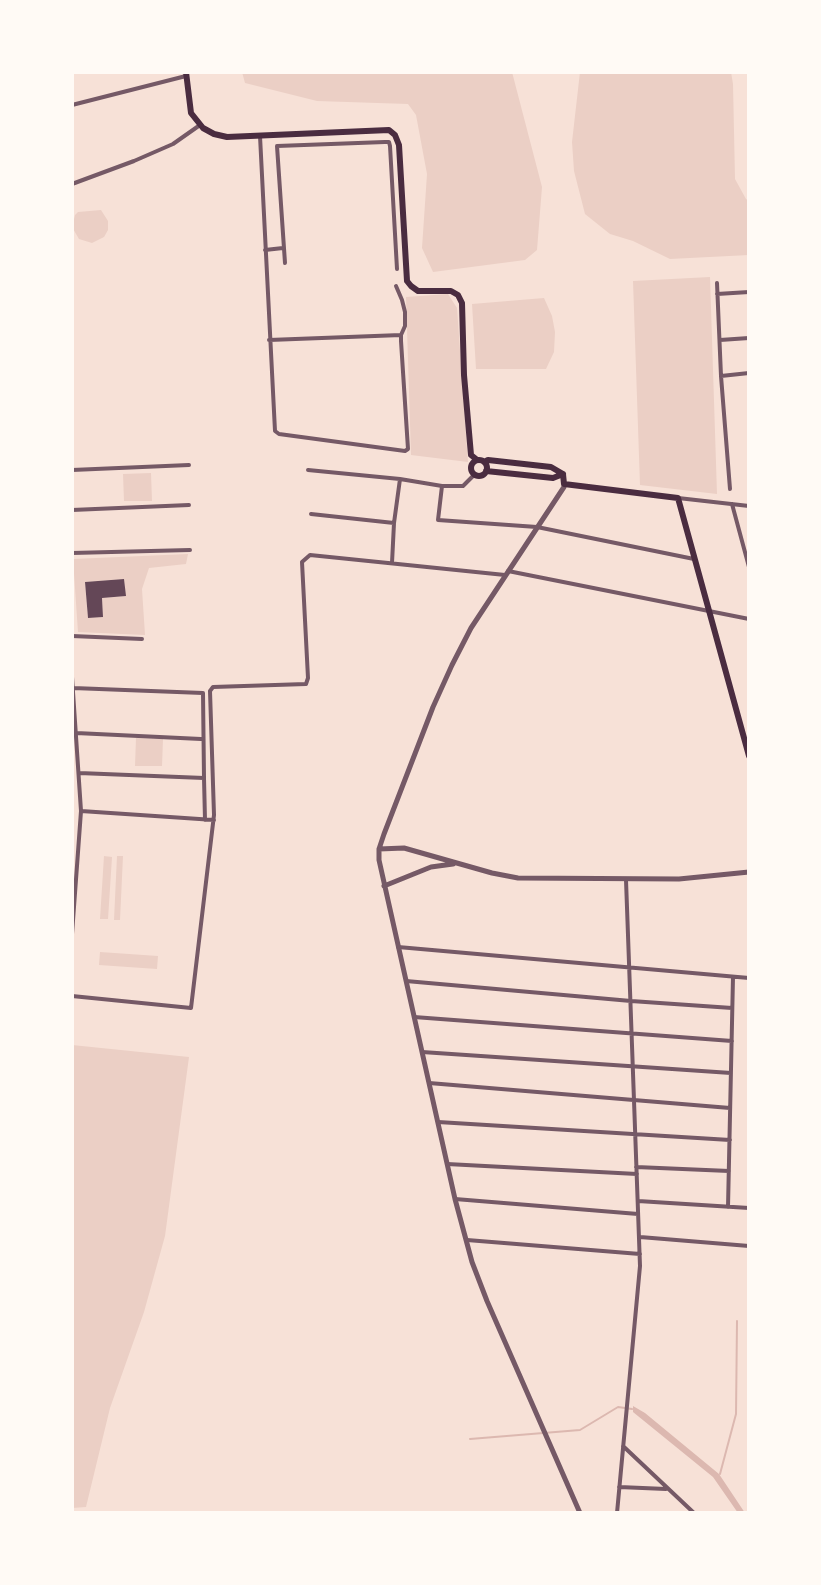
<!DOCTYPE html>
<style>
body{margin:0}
#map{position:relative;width:821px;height:1585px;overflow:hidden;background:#f7e1d7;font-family:Raleway,sans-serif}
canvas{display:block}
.frame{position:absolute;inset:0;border:74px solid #fffaf5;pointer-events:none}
</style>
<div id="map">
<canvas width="821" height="1585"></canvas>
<div class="frame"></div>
</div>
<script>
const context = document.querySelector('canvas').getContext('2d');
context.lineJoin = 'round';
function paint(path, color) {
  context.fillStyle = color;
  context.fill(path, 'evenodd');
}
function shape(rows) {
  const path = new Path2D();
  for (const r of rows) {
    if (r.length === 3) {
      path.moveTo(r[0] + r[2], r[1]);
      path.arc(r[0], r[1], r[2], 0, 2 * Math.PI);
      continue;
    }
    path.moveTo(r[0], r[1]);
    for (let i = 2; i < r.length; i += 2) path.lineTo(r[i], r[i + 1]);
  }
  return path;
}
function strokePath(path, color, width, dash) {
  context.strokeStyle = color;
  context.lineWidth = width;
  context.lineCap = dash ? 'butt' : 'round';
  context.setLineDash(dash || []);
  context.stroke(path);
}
paint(shape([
 [242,72,512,72,542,187,537,250,525,260,433,272,422,248,427,174,416,115,408,104,317,101,245,83],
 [580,72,731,72,733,84,735,179,746,199,749,201,749,255,670,259,633,241,610,234,585,214,574,171,572,142],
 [101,210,108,221,108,230,104,237,92,243,79,239,72,227,75,215,78,212],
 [710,277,717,494,640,485,633,281],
 [448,294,457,308,468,462,411,455,406,297],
 [544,298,552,316,555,332,554,352,546,369,476,369,472,304],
 [151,473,152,501,124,501,123,474],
 [188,554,186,564,149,568,142,589,145,635,78,632,73,559],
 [124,579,125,596,102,598,103,617,88,618,85,582],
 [136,738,163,739,162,766,135,766],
 [104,856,112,857,108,919,100,919],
 [117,856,123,856,120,920,114,920],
 [100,952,158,956,157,969,99,965],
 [72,1045,189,1057,165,1236,144,1312,110,1408,86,1507,72,1508]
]), '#ebcfc5');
paint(shape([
 [633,1406,645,1413,719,1474,745,1513,738,1513,713,1477,633,1412]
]), '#dcb8b0');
strokePath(shape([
 [470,1439,580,1430,618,1407,632,1409],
 [720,1474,736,1414,737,1321]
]), '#dcb8b0', 2);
paint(shape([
 [124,579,126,596,102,598,103,617,88,618,85,582]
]), '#644757');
strokePath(shape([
 [72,105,186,76],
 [260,136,275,431,279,434,405,451,408,449,401,341,401,335,405,326,405,312,402,300,396,286],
 [72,184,134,161,173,144,200,125],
 [265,250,283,248],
 [285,263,277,146,385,142,389,142,390,146,397,269],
 [717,283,721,376,730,489],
 [717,294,749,292],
 [269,340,401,335],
 [720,340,749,338],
 [721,376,749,373],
 [72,470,189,465],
 [308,470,400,479,442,486,463,486,474,475],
 [442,486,438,520,537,527,694,559],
 [678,498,749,506],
 [732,504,749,567],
 [72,510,189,505],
 [311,514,394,523],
 [72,553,190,550],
 [392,563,394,523,400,479],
 [508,571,749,619],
 [72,636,142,639],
 [72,677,81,811,72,934],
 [73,688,203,693,204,778,79,773],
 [76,733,201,739],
 [204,778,205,820],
 [81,811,214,820],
 [398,947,749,978],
 [406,981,631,1001,732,1008],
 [72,996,191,1008,214,815,210,691,213,687,306,684,308,678,302,562,310,555,505,575],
 [414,1017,732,1041],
 [422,1052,731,1073],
 [429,1083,730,1108],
 [438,1122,730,1140],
 [447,1164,637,1174],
 [636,1167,729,1171],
 [455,1199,638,1214],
 [638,1201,749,1208],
 [728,1207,733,977],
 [640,1237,749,1246],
 [467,1240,640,1254],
 [623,1446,694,1513],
 [619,1487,666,1489],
 [617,1513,640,1266,626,880]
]), '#755966', 4);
strokePath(shape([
 [564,484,564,487,471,628,452,665,433,707,384,834,379,849,379,860,455,1199,472,1262,487,1301,580,1513],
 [379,849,404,848,492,873,518,878,679,879,749,872],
 [384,886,431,867,453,864]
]), '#755966', 5);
strokePath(shape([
 [186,72,191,113,203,128,214,134,227,137,389,130,395,135,399,145,407,281,411,286,418,291,451,291,458,295,462,303,464,375,471,455,476,459],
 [479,468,8],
 [484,462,488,460,551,467,563,474],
 [486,471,553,478,563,474],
 [563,474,564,484,678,498,749,756]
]), '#4a2c40', 6);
</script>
